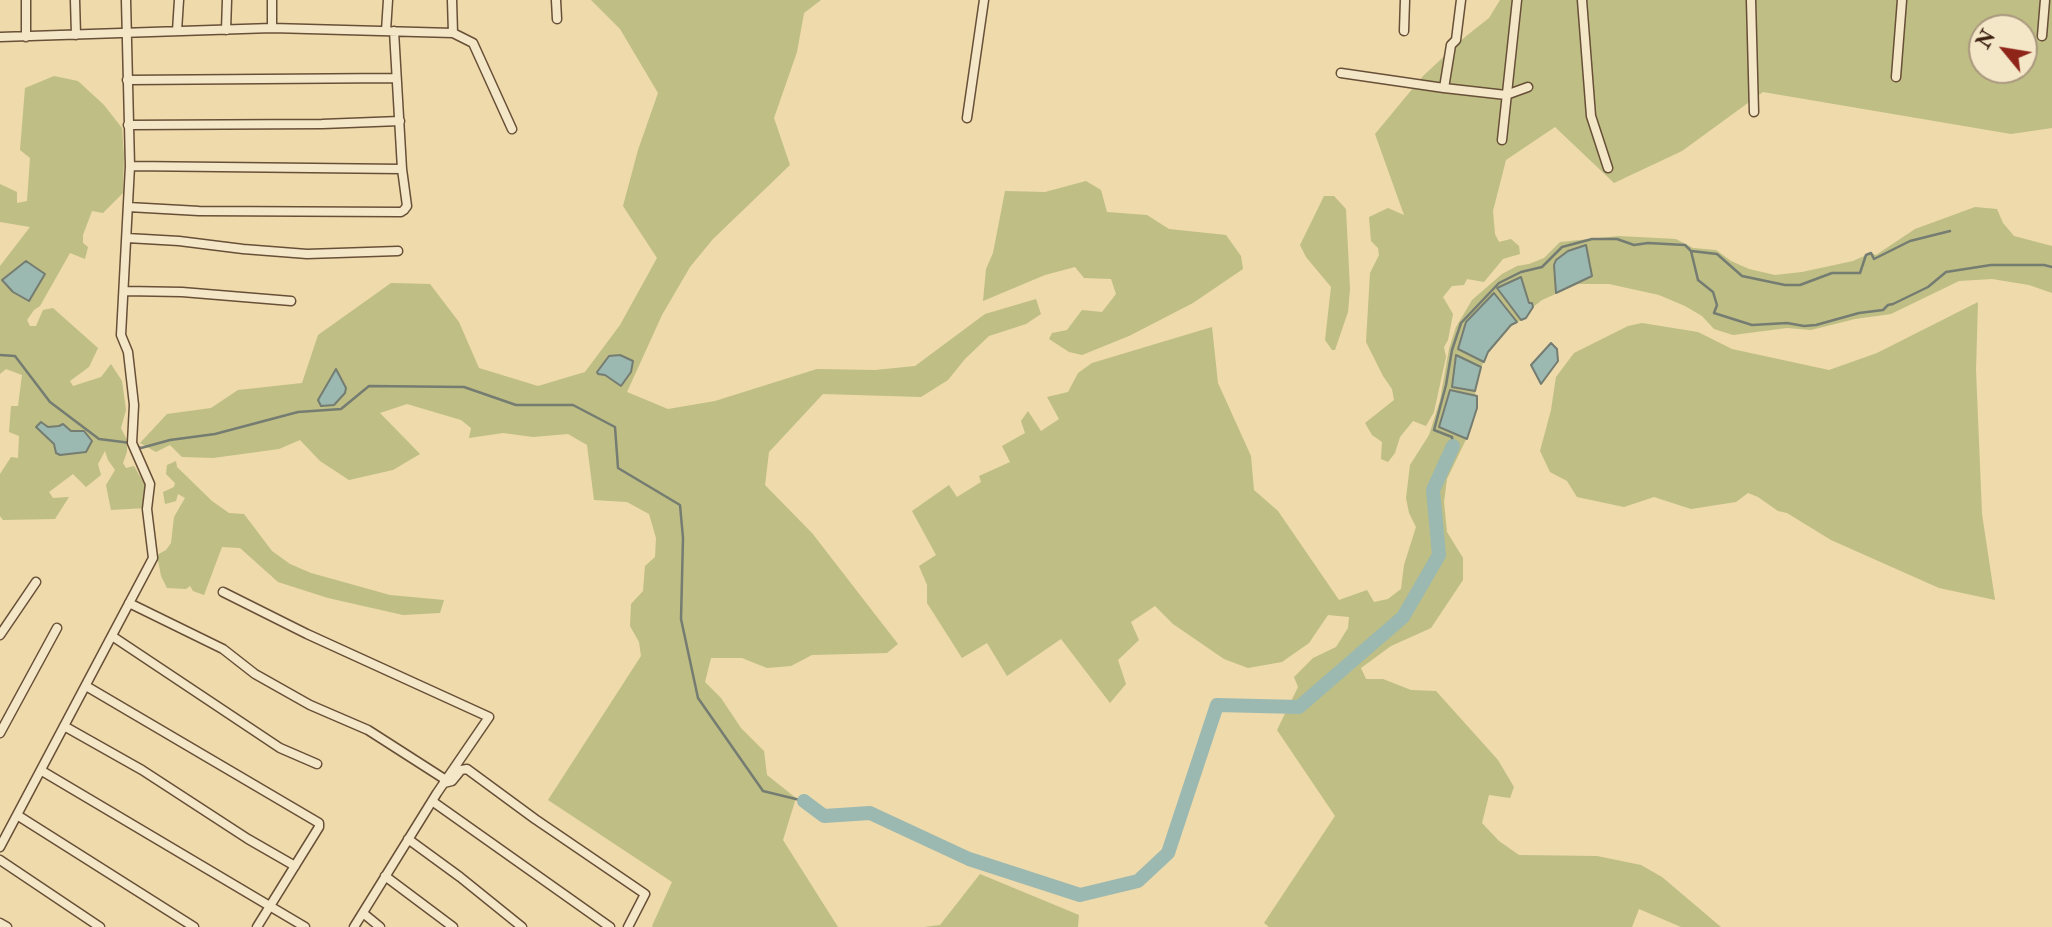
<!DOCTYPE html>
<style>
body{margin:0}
#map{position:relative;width:2052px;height:927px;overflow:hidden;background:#eedaab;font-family:"IM FELL Double Pica",serif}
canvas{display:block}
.north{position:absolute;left:1968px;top:14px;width:70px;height:70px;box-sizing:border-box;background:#f4e7c8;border:2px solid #aa987e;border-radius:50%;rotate:300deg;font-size:19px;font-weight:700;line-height:28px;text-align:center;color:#3c2110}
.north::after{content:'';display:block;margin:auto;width:24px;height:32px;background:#8f2418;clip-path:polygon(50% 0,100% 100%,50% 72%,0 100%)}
</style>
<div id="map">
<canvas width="2052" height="927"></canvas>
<div class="north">N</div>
</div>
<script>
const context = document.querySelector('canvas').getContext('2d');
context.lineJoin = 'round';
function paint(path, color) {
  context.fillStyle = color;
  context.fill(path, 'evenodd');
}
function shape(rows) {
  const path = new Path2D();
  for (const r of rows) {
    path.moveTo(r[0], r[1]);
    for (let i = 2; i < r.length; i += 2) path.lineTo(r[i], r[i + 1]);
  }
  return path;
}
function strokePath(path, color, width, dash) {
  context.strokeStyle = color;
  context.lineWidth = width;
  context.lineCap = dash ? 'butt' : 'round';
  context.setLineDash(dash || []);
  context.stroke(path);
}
paint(shape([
 [591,0,821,0,804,13,797,52,774,118,790,165,713,239,690,267,662,315,627,392,668,409,715,401,817,369,875,370,915,366,985,314,1036,299,1041,314,1026,324,989,336,965,359,948,380,921,397,823,394,769,452,765,485,812,533,898,644,887,653,812,655,791,666,767,668,742,658,711,658,705,682,721,698,741,728,764,751,767,775,796,798,783,840,838,927,653,927,652,926,672,882,548,800,641,656,639,642,630,626,631,604,643,591,645,566,655,557,656,538,649,514,627,502,594,500,587,445,568,434,533,437,503,433,469,438,471,428,461,420,407,404,380,413,420,454,393,470,349,480,320,461,300,440,279,449,213,458,182,457,170,445,156,452,140,443,167,414,211,408,238,390,302,383,318,335,391,283,430,284,459,322,479,368,538,386,585,372,620,325,657,258,623,206,638,150,658,93,620,29],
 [1500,0,2052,0,2052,128,2011,134,1763,92,1682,151,1614,183,1555,127,1506,160,1493,211,1495,234,1499,242,1511,239,1519,246,1520,254,1503,259,1484,282,1467,279,1464,285,1452,286,1443,297,1453,314,1448,340,1444,347,1446,357,1434,412,1426,426,1413,421,1400,437,1395,453,1388,462,1381,459,1382,442,1372,435,1365,423,1394,400,1392,389,1383,376,1366,342,1370,273,1379,255,1378,248,1371,241,1369,217,1388,208,1404,215,1375,134,1423,76,1465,37,1489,18],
 [1982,28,2024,28,2024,70,1982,70],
 [54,76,78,81,104,105,122,128,124,156,123,193,103,213,92,211,83,235,83,243,88,247,85,259,70,253,40,306,34,310,27,320,30,326,36,326,43,310,53,308,98,348,89,367,70,381,73,386,101,377,111,364,122,381,126,410,121,428,127,440,127,452,123,463,126,468,134,466,148,490,145,508,111,510,106,485,115,470,108,460,105,451,98,464,101,475,86,487,73,474,49,492,53,498,69,497,55,519,3,520,0,516,0,474,11,457,18,458,19,436,9,432,11,406,18,406,22,375,6,369,0,374,0,266,30,227,0,222,0,184,17,192,17,203,27,201,30,158,20,150,25,88],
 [1086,181,1101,190,1107,212,1147,215,1169,229,1226,235,1241,256,1243,269,1193,303,1129,336,1082,355,1069,352,1049,339,1052,333,1067,330,1082,310,1102,312,1116,294,1111,279,1084,278,1075,267,1045,275,983,301,986,269,993,253,1005,191,1045,192],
 [1324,196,1334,196,1346,209,1350,289,1348,312,1335,350,1332,350,1325,340,1331,287,1306,257,1300,245],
 [1975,207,1997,209,2003,223,2014,236,2052,246,2052,293,2029,285,1992,279,1959,281,1891,314,1855,319,1811,330,1787,328,1733,335,1714,329,1702,316,1685,306,1659,295,1609,284,1578,284,1542,300,1533,307,1526,318,1511,325,1488,352,1477,377,1475,391,1477,408,1472,427,1447,479,1444,502,1447,532,1463,558,1463,580,1431,628,1391,646,1361,668,1366,679,1383,679,1411,690,1436,691,1498,760,1514,787,1510,798,1489,795,1482,823,1499,841,1519,855,1597,856,1641,865,1662,877,1721,927,1681,927,1639,909,1632,927,1269,927,1264,923,1335,816,1277,730,1298,687,1294,677,1313,658,1336,647,1348,628,1349,617,1328,615,1309,643,1282,662,1248,668,1224,659,1173,624,1155,606,1131,622,1139,640,1118,660,1126,684,1110,703,1061,639,1007,676,987,643,962,658,927,603,927,585,919,566,936,555,912,511,949,485,957,497,981,482,979,476,1010,462,1002,446,1025,433,1021,421,1028,411,1041,431,1059,419,1047,397,1068,392,1078,373,1092,363,1212,327,1218,383,1251,456,1254,490,1278,511,1339,600,1367,590,1374,602,1388,599,1401,589,1404,565,1416,527,1409,513,1406,498,1410,465,1429,435,1440,400,1449,349,1456,327,1472,300,1502,274,1517,266,1529,264,1544,258,1560,242,1619,236,1676,239,1693,248,1716,250,1731,261,1749,269,1775,275,1802,272,1853,261,1871,253,1876,255,1915,229],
 [1978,302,1976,370,1982,514,1995,600,1939,588,1831,540,1787,513,1778,511,1758,497,1748,493,1736,502,1691,509,1654,497,1624,507,1577,497,1567,481,1550,472,1540,451,1551,410,1556,377,1574,353,1628,326,1642,323,1698,332,1732,349,1829,370,1877,353],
 [176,461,177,467,212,501,229,513,244,514,272,551,290,564,311,573,390,595,444,600,440,613,403,615,328,598,278,582,240,548,222,547,204,595,193,591,190,586,186,589,167,588,161,576,157,555,166,550,171,543,174,517,185,498,178,494,176,501,165,504,163,492,174,487,175,483,166,474,167,465],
 [980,874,1079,915,1078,927,924,927,940,925]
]), '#bebe85');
const water = shape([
 [1586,245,1592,276,1556,293,1554,265,1556,260,1568,251,1586,245],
 [26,261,45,274,29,301,13,292,2,280,26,261],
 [1521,277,1529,303,1532,303,1533,307,1526,318,1521,320,1497,288,1521,277],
 [1494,293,1517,322,1511,325,1488,352,1484,362,1458,349,1466,322,1494,293],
 [1551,343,1557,349,1558,361,1541,384,1531,365,1551,343],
 [620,355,633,361,631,372,621,386,605,375,598,374,597,372,609,356,620,355],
 [1456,355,1481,367,1475,391,1452,387,1456,355],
 [336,369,346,388,345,393,334,405,321,406,318,400,336,369],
 [1450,390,1477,396,1477,408,1467,439,1439,427,1450,390],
 [41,422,48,427,59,426,63,424,71,431,84,431,92,441,86,452,60,455,56,453,54,444,36,427,41,422]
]);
paint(water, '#9bb9b1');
strokePath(water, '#757c71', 2);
strokePath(shape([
 [1691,251,1698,280,1713,292,1717,305,1714,313,1752,325,1787,323,1804,326,1816,325,1859,313,1883,310,1888,305,1893,304,1928,287,1946,272,1991,265,2044,265,2052,267],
 [0,355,15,356,50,402,99,439,131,443],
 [137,446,141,448,170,440,215,434,298,412,341,409,369,386,464,387,516,405,573,405,615,427,618,468,680,505,683,538,681,619,698,698,763,791,804,801],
 [1453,446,1452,437,1434,430,1446,385,1452,350,1461,323,1499,283,1521,272,1542,267,1562,247,1592,239,1617,239,1634,245,1648,243,1685,245,1691,251,1717,254,1742,276,1785,285,1800,285,1832,273,1860,273,1866,255,1871,253,1874,259,1910,241,1950,231]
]), '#757c71', 2.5);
strokePath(shape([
 [804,801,824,816,870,813,969,859,1080,895,1138,881,1168,853,1217,705,1299,707,1403,617,1439,555,1433,490,1453,446]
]), '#9bb9b1', 14);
const minor = shape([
 [26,0,26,37],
 [75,0,76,35],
 [452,0,453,33],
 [556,0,557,19],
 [1582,0,1591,116,1608,168],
 [1751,0,1754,112],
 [272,28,272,0],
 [226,30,227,0],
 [177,31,179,0],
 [386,31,388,0],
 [1404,31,1405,0],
 [2042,36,2045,0],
 [0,37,272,28,453,33,473,43,512,129],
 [1341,73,1444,88,1506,95,1528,87],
 [1896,77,1902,0],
 [127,80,396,78],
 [1444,88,1451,45,1456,40,1461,0],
 [967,118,984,0],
 [128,125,322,124,400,121],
 [1502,140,1517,0],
 [130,166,402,169],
 [128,207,199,211,401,212,404,210,407,206,402,169,394,31],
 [127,238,179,241,243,249,307,254,398,251],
 [125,291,182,292,291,301],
 [223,592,307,634,489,717,437,793,354,927],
 [129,603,223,649,255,674,310,705,368,730,446,780],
 [0,635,36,582],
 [112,636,280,748,317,764],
 [86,686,319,823,319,827,257,927],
 [64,726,142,770,248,839,295,866],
 [0,733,57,628],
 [42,771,305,927],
 [444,783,452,781,461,770,467,769,535,819,645,894,628,927],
 [432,801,610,927],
 [17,815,194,927],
 [408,839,460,877,522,927],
 [0,847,153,558,147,509,150,484,132,443,134,405,128,352,121,335,130,166,126,0],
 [0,860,100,927],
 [385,876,453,927],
 [363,913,380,927],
 [0,923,7,927]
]);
strokePath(minor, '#684f37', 11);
strokePath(minor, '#f4e7c8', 8);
</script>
